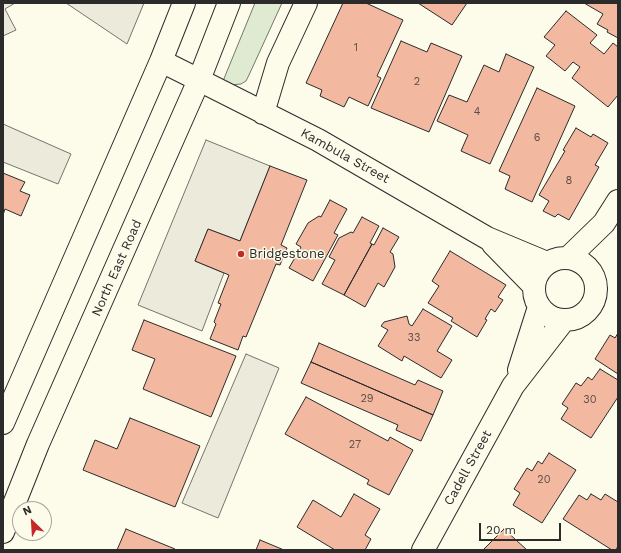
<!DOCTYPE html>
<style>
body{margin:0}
#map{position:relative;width:621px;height:553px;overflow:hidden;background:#fdfbea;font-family:"Work Sans",sans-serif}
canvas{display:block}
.frame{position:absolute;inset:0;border:4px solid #2b2b2b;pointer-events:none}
.north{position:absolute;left:12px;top:501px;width:40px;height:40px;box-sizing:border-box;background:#fdfbea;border:1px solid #a9a89e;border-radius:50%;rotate:335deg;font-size:11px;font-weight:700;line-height:16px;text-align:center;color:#2b2b2b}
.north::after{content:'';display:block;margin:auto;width:14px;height:18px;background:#c62828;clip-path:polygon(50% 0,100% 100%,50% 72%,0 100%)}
.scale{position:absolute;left:479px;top:523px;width:82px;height:18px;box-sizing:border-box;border:2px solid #2b2b2b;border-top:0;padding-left:5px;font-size:12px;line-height:14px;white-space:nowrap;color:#2b2b2b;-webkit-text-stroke:3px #fdfbea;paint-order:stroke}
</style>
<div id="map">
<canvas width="621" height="553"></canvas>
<div class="frame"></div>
<div class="north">N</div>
<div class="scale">20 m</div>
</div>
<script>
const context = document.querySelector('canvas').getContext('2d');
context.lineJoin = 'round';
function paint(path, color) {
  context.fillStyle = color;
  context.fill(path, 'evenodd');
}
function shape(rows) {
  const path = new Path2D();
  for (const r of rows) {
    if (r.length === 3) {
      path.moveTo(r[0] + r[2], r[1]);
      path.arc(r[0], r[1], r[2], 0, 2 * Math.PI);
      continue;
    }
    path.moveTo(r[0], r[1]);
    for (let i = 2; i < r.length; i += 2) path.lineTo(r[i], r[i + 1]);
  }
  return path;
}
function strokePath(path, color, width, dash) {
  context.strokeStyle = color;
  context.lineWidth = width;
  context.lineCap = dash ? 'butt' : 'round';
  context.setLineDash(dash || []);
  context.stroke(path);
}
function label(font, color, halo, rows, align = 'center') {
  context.font = font + ' "Work Sans",sans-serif';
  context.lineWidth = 3;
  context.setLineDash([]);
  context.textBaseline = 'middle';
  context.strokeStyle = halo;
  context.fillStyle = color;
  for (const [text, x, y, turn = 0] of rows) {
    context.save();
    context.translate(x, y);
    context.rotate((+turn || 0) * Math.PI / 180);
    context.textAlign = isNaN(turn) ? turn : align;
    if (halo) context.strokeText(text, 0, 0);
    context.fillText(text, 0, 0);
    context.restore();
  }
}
const green = shape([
 [255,3,282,3,249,75,246,81,241,84,230,85,223,81,255,3]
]);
paint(green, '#deebd1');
strokePath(green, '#74746e', 1);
const parking = shape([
 [3,3,15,3,5,9,16,30,3,36,3,3],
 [66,3,144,3,127,44,66,3],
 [3,124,71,154,58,184,3,162,3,124],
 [206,140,270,166,240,241,208,229,195,261,224,273,202,331,138,305,206,140],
 [246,354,279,368,218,518,182,503,246,354]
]);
paint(parking, '#eceadb');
strokePath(parking, '#74746e', 1);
const building = shape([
 [343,3,366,3,403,20,377,76,381,78,368,106,349,97,344,107,320,96,322,90,306,83,343,3],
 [418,3,467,3,452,25,418,3],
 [584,3,618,3,618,38,607,32,608,30,597,24,603,14,584,3],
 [566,11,597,35,590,43,604,54,613,43,618,47,618,95,608,107,572,78,580,67,573,62,565,71,546,56,555,45,544,37,566,11],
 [401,41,427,52,431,43,462,56,429,132,371,108,401,41],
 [506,54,534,67,490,164,461,151,468,135,437,121,449,95,467,102,484,65,499,72,506,54],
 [537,88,575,106,532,202,505,189,510,176,499,171,537,88],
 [576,128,591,137,593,134,608,143,595,165,599,167,569,220,558,214,555,217,543,211,549,201,539,195,565,151,563,150,576,128],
 [270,166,307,180,281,245,287,248,280,265,276,264,246,337,243,336,238,350,210,339,216,324,214,322,221,304,218,303,229,275,195,261,208,229,240,241,270,166],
 [3,173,25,182,20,191,30,195,21,216,5,209,3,215,3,173],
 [330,200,347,209,334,233,338,235,313,281,289,268,301,247,296,244,308,223,319,216,321,217,330,200],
 [362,217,379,226,370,243,372,244,344,295,322,284,335,260,329,257,339,238,351,232,353,233,362,217],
 [383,228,399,237,390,252,393,254,395,267,384,287,378,283,365,307,344,295,372,244,374,245,383,228],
 [450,251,506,285,498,297,503,300,495,312,491,309,485,319,487,320,477,337,451,321,453,318,428,303,439,286,432,281,450,251],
 [423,309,452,326,437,351,452,360,441,378,404,356,402,361,378,346,388,330,381,326,384,322,407,316,409,324,412,326,423,309],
 [144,320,236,356,211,417,143,389,155,359,132,350,144,320],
 [618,333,618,374,595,359,610,335,615,338,618,333],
 [319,343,415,385,418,380,443,391,433,415,311,362,319,343],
 [311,362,433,415,421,441,396,430,398,425,301,383,311,362],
 [600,369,618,380,618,397,591,438,561,419,568,408,562,404,576,383,581,386,588,377,592,380,600,369],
 [306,397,388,441,390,437,413,450,389,495,367,484,369,480,285,434,306,397],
 [130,418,200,446,175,507,83,470,95,440,117,449,130,418],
 [549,453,576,470,542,523,513,505,520,493,514,489,527,468,532,471,538,461,542,464,549,453],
 [354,494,380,509,365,535,371,539,365,550,335,550,297,527,313,500,341,517,354,494],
 [591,494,601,500,605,494,618,502,618,546,616,550,612,550,563,519,579,495,587,500,591,494],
 [126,529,175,549,175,550,117,550,126,529],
 [504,529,527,550,483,550,504,529],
 [260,540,284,550,256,550,260,540]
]);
paint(building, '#f2b8a0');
strokePath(building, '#2b2b2b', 1);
const street = shape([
 [199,80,318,140,487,238,547,263],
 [263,113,278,63,306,3],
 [493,244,534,286],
 [568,258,604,223,618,201],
 [565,289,31],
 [519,370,539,307],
 [423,550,513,386,564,320]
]);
const highway = shape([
 [161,61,199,80],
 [3,423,161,61,184,3],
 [3,532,38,444,199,80,229,3]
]);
strokePath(street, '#2b2b2b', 24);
strokePath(highway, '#2b2b2b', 24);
strokePath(street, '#fdfbea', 22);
strokePath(highway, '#fdfbea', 22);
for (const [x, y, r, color] of [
 [241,254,4,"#c62828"]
]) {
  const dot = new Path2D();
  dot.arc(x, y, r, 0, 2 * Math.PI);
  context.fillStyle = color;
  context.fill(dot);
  strokePath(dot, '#fdfbea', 1.5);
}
label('11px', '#5d4e48', null, [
 ["1",356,48],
 ["2",417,82],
 ["4",477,112],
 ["6",537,138],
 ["8",569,181],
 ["33",414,338],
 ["29",367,399],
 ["30",590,400],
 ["27",355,445],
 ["20",544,480]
]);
label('13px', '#2b2b2b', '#fdfbea', [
 ["Kambula Street",345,156,29],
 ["North East Road",117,268,-66],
 ["Cadell Street",468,468,-61]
]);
label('13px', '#2b2b2b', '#fdfbea', [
 ["Bridgestone",249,254]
], 'left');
</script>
